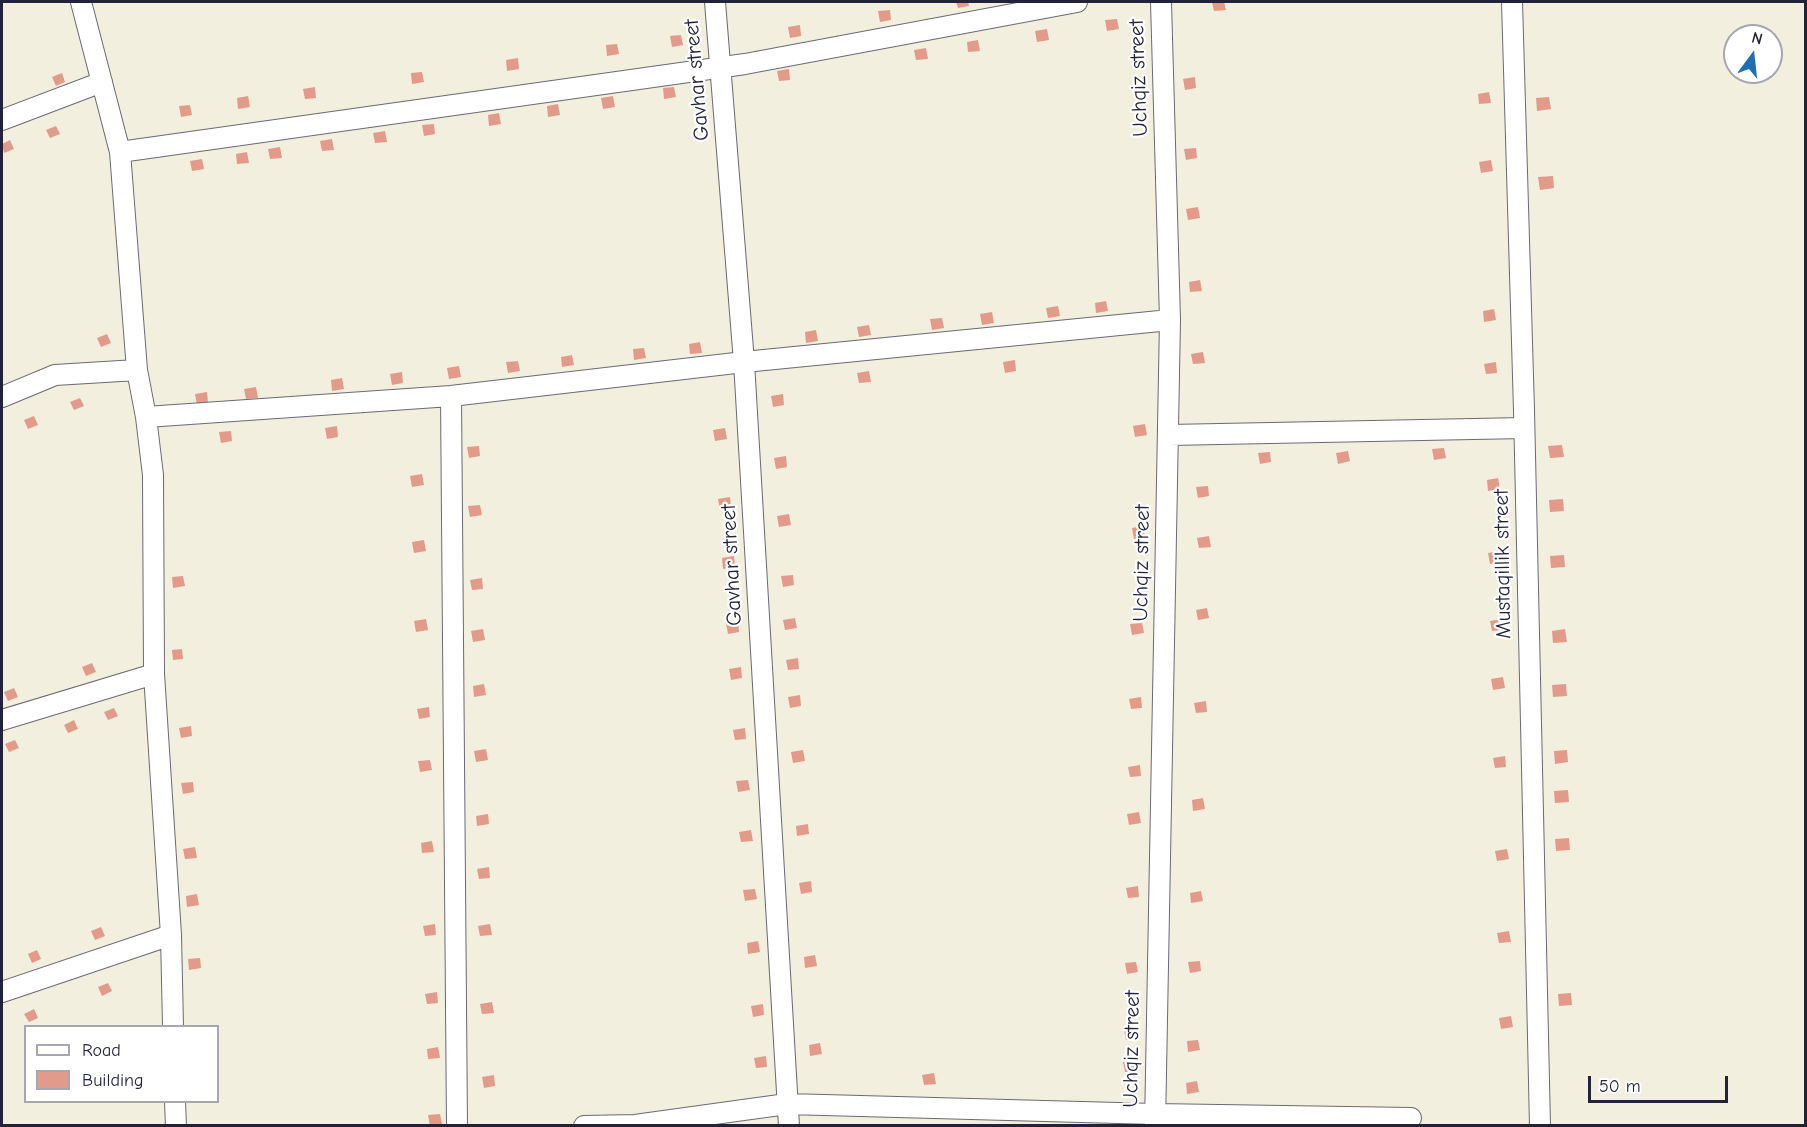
<!DOCTYPE html>
<style>
body{margin:0}
#map{position:relative;width:1807px;height:1127px;overflow:hidden;background:#f2efde;font-family:"Comic Neue",sans-serif}
canvas{display:block}
.frame{position:absolute;inset:0;border:3px solid #22223b;pointer-events:none}
.legend{position:absolute;left:24px;top:1025px;width:195px;height:78px;box-sizing:border-box;background:#fff;border:2px solid #a7a7b1;margin:0;padding:8px 10px;list-style:none;font-size:18px;color:#22223b}
.legend li{display:flex;align-items:center;gap:12px;height:30px}
.legend b{width:30px;border:2px solid #a7a7b1}
.north{position:absolute;left:1723px;top:24px;width:60px;height:60px;box-sizing:border-box;background:#fff;border:2px solid #a7a7b1;border-radius:50%;rotate:15deg;font-size:16px;font-weight:700;line-height:24px;text-align:center;color:#22223b}
.north::after{content:'';display:block;margin:auto;width:21px;height:27px;background:#1f6fb2;clip-path:polygon(50% 0,100% 100%,50% 72%,0 100%)}
.scale{position:absolute;left:1588px;top:1076px;width:140px;height:27px;box-sizing:border-box;border:3px solid #22223b;border-top:0;padding-left:8px;font-size:18px;line-height:21px;white-space:nowrap;color:#22223b;-webkit-text-stroke:4px #fff;paint-order:stroke}
</style>
<div id="map">
<canvas width="1807" height="1127"></canvas>
<div class="frame"></div>
<ul class="legend">
<li><b style="height:8px;background:#fff"></b>Road</li>
<li><b style="height:16px;background:#e29a8b"></b>Building</li>
</ul>
<div class="north">N</div>
<div class="scale">50 m</div>
</div>
<script>
const context = document.querySelector('canvas').getContext('2d');
context.lineJoin = 'round';
function paint(path, color) {
  context.fillStyle = color;
  context.fill(path, 'evenodd');
}
function shape(rows) {
  const path = new Path2D();
  for (const r of rows) {
    path.moveTo(r[0], r[1]);
    for (let i = 2; i < r.length; i += 2) path.lineTo(r[i], r[i + 1]);
  }
  return path;
}
function strokePath(path, color, width, dash) {
  context.strokeStyle = color;
  context.lineWidth = width;
  context.lineCap = dash ? 'butt' : 'round';
  context.setLineDash(dash || []);
  context.stroke(path);
}
function label(font, color, halo, rows, align = 'center') {
  context.font = font + ' "Comic Neue",sans-serif';
  context.lineWidth = 4.5;
  context.setLineDash([]);
  context.textBaseline = 'middle';
  context.strokeStyle = halo;
  context.fillStyle = color;
  for (const [text, x, y, turn = 0] of rows) {
    context.save();
    context.translate(x, y);
    context.rotate((+turn || 0) * Math.PI / 180);
    context.textAlign = isNaN(turn) ? turn : align;
    if (halo) context.strokeText(text, 0, 0);
    context.fillText(text, 0, 0);
    context.restore();
  }
}
paint(shape([
 [956,2,968,2,969,6,958,8],
 [1212,2,1224,2,1226,10,1214,11],
 [890,10,891,20,880,22,878,11],
 [1117,19,1119,29,1107,31,1105,20],
 [800,25,801,36,790,38,788,27],
 [1047,29,1049,40,1037,42,1035,31],
 [681,35,683,45,672,47,670,36],
 [978,40,980,51,968,52,967,42],
 [617,44,619,54,607,56,606,45],
 [926,48,928,59,916,60,914,50],
 [518,58,519,69,507,71,506,60],
 [789,69,790,80,779,81,777,71],
 [422,72,424,82,412,84,411,73],
 [62,73,65,82,56,86,52,77],
 [1195,77,1196,88,1185,90,1183,79],
 [315,87,316,98,305,99,303,89],
 [674,87,676,97,664,99,663,88],
 [1489,92,1491,103,1479,104,1478,94],
 [248,96,250,107,238,109,237,98],
 [613,96,615,107,603,109,601,98],
 [1549,97,1551,109,1537,111,1536,98],
 [558,104,560,115,548,117,547,106],
 [190,105,192,115,181,117,179,106],
 [499,113,501,124,489,126,488,115],
 [434,124,435,134,424,136,422,125],
 [56,126,60,134,50,138,46,130],
 [385,131,387,142,375,143,373,133],
 [332,139,334,150,322,151,320,141],
 [10,140,14,149,4,153,2,144],
 [280,147,282,158,270,159,268,149],
 [1196,148,1197,158,1186,160,1184,149],
 [247,152,249,163,237,164,236,154],
 [202,159,204,169,192,171,190,161],
 [1491,160,1493,171,1481,173,1479,162],
 [1553,176,1554,188,1540,190,1538,177],
 [1198,207,1200,218,1188,220,1186,209],
 [1200,280,1202,291,1190,292,1189,282],
 [1106,301,1108,311,1096,313,1095,303],
 [1058,306,1060,316,1048,318,1046,308],
 [1494,309,1496,320,1484,322,1483,311],
 [992,312,994,323,982,325,980,314],
 [942,318,944,328,932,330,930,319],
 [869,325,871,335,859,337,857,327],
 [816,330,818,341,806,343,805,332],
 [107,334,111,343,101,347,97,338],
 [700,342,702,353,690,354,689,344],
 [644,348,646,358,634,360,633,349],
 [1203,352,1205,363,1193,364,1191,354],
 [572,355,574,365,562,367,561,357],
 [1015,360,1016,371,1005,373,1003,362],
 [518,361,520,371,508,373,506,362],
 [1496,362,1497,373,1486,374,1484,364],
 [459,366,461,377,449,379,447,368],
 [869,371,871,382,859,383,857,373],
 [402,372,403,383,392,385,390,374],
 [342,378,344,389,332,391,331,380],
 [256,387,258,398,246,399,244,389],
 [207,392,208,403,197,405,195,394],
 [783,394,784,405,773,407,771,396],
 [80,398,84,406,74,410,70,402],
 [34,416,38,425,28,429,24,420],
 [1145,424,1147,435,1135,437,1133,426],
 [337,426,338,437,327,439,325,428],
 [725,428,727,439,715,441,713,430],
 [231,431,232,441,221,443,219,432],
 [1562,445,1564,457,1550,458,1548,446],
 [479,446,480,456,469,458,467,447],
 [1444,448,1446,458,1434,460,1432,449],
 [1348,451,1350,461,1338,464,1336,453],
 [1270,452,1271,462,1260,464,1258,453],
 [786,456,787,467,776,469,774,458],
 [422,474,424,485,412,487,410,476],
 [1498,478,1500,489,1488,491,1487,480],
 [1208,486,1209,496,1198,498,1196,487],
 [730,497,731,508,720,510,718,499],
 [1563,499,1564,511,1550,512,1549,500],
 [480,505,482,515,470,517,468,506],
 [789,514,791,525,779,527,777,516],
 [1143,526,1145,537,1134,539,1132,528],
 [1209,536,1211,547,1199,548,1197,538],
 [424,540,426,551,414,553,412,542],
 [1500,551,1502,562,1490,564,1488,553],
 [1564,555,1565,567,1551,568,1550,556],
 [734,556,735,567,723,569,722,558],
 [793,575,794,585,783,587,781,576],
 [183,576,185,586,173,588,172,577],
 [482,578,483,589,472,590,470,580],
 [1207,608,1209,618,1198,620,1196,610],
 [795,618,797,628,785,630,783,620],
 [426,619,428,630,416,632,414,621],
 [1502,619,1503,630,1492,631,1490,621],
 [738,621,739,632,728,634,726,623],
 [1142,623,1144,633,1132,635,1130,624],
 [483,629,485,640,473,642,471,631],
 [1565,629,1567,642,1553,643,1552,631],
 [182,649,183,659,173,660,172,650],
 [798,658,799,669,788,670,786,660],
 [92,663,96,672,86,676,82,667],
 [741,667,742,678,731,680,729,669],
 [1503,677,1505,688,1493,690,1491,679],
 [484,684,486,695,474,697,473,686],
 [1566,684,1567,696,1553,697,1552,685],
 [14,688,18,697,8,701,4,692],
 [800,695,801,706,790,708,788,697],
 [1141,697,1142,708,1131,709,1129,699],
 [1206,701,1207,712,1196,713,1194,703],
 [429,707,430,717,419,719,417,709],
 [114,708,118,716,108,720,104,712],
 [74,720,78,729,68,733,64,725],
 [191,726,192,736,181,738,179,728],
 [745,728,746,739,735,740,733,730],
 [15,740,19,748,9,752,5,744],
 [486,749,488,760,476,762,474,751],
 [803,750,805,761,793,763,791,752],
 [1567,750,1568,762,1555,764,1554,751],
 [1505,756,1506,767,1495,768,1493,758],
 [430,760,432,770,420,772,418,761],
 [1140,765,1141,776,1130,777,1128,767],
 [748,780,750,790,738,792,736,781],
 [193,782,194,792,183,794,181,783],
 [1568,790,1569,802,1555,803,1554,791],
 [1203,798,1205,809,1193,811,1192,800],
 [1139,812,1141,823,1129,825,1127,814],
 [488,814,489,824,477,826,476,816],
 [808,824,809,834,797,836,796,826],
 [751,830,753,841,741,842,739,832],
 [1569,838,1570,850,1556,851,1555,839],
 [432,841,434,852,422,853,421,843],
 [195,847,197,858,185,859,183,849],
 [1507,849,1509,859,1497,861,1495,851],
 [489,867,490,878,479,879,477,869],
 [811,881,812,892,801,894,799,883],
 [1138,886,1139,897,1128,898,1126,888],
 [755,889,757,899,745,901,743,890],
 [1201,891,1203,901,1191,903,1190,893],
 [197,894,199,905,187,907,186,896],
 [435,924,436,935,425,936,423,926],
 [490,924,492,935,480,936,478,926],
 [101,927,105,936,95,940,91,931],
 [1509,931,1511,942,1499,943,1497,933],
 [758,941,760,952,748,954,747,943],
 [37,950,41,959,32,963,28,954],
 [815,955,817,966,805,968,804,957],
 [200,958,201,968,189,970,188,959],
 [1200,961,1201,971,1190,973,1188,962],
 [1136,962,1138,972,1127,974,1125,963],
 [108,983,112,991,102,996,98,987],
 [437,992,438,1003,427,1004,425,994],
 [1571,993,1572,1005,1559,1006,1558,994],
 [492,1002,494,1013,482,1014,480,1004],
 [763,1004,764,1015,753,1017,751,1006],
 [34,1009,38,1018,29,1022,24,1014],
 [1511,1016,1513,1027,1501,1029,1499,1018],
 [1136,1028,1137,1038,1126,1040,1124,1030],
 [1198,1040,1200,1050,1188,1052,1187,1041],
 [820,1043,822,1054,810,1056,809,1045],
 [438,1047,440,1058,428,1059,427,1049],
 [766,1056,767,1067,756,1068,754,1058],
 [1135,1060,1137,1071,1125,1072,1123,1062],
 [934,1073,936,1084,924,1085,922,1075],
 [494,1075,495,1086,484,1088,482,1077],
 [1197,1081,1199,1092,1187,1094,1186,1083],
 [440,1114,442,1124,430,1126,428,1115]
]), '#e29a8b');
const street = shape([
 [81,2,120,152,745,64,1077,2],
 [715,2,744,362,789,1126],
 [1512,2,1524,410,1540,1126],
 [2,120,102,82],
 [120,152,137,370,146,417,153,475,154,674,171,935,173,1026],
 [451,396,457,1126],
 [2,397,55,375,137,370],
 [146,417,451,396,744,362,1170,320],
 [1169,435,1524,428],
 [2,720,154,674],
 [2,992,171,935],
 [175,1102,176,1126],
 [584,1126,635,1125,787,1104,1155,1114,1411,1118],
 [1155,1126,1170,320,1161,2]
]);
strokePath(street, '#6b6a74', 22);
strokePath(street, '#fff', 20);
label('21px', '#22223b', '#fff', [
 ["Uchqiz street",1139,78,-92],
 ["Gavhar street",697,80,-95],
 ["Uchqiz street",1142,563,-89],
 ["Mustaqillik street",1503,564,-91],
 ["Gavhar street",732,565,-93],
 ["Uchqiz street",1132,1049,-89]
]);
</script>
